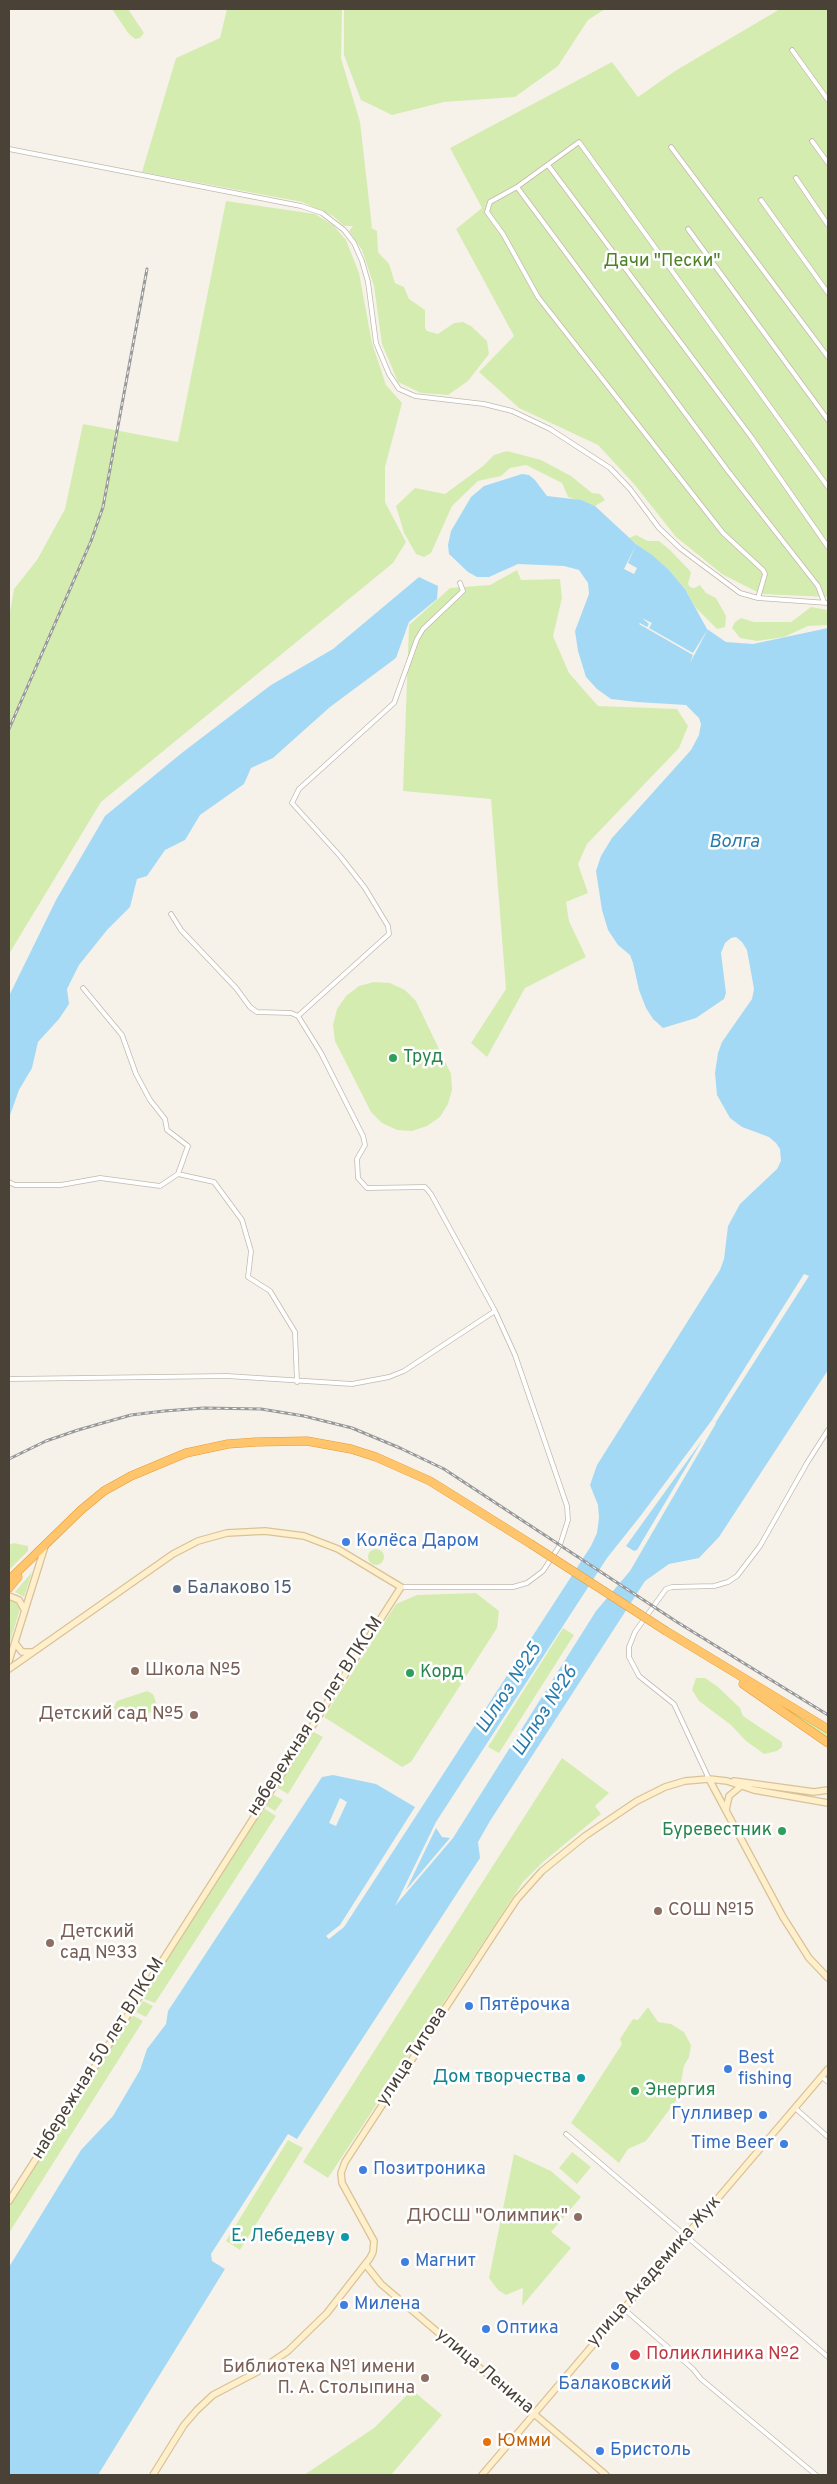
<!DOCTYPE html>
<meta charset="utf-8">
<style>
body{margin:0}
#map{position:relative;width:837px;height:2484px;overflow:hidden;background:#f6f2ea;font-family:Overpass,sans-serif}
canvas{display:block}
.frame{position:absolute;inset:0;border:10px solid #4a4237;pointer-events:none}
</style>
<div id="map">
<canvas width="837" height="2484"></canvas>
<div class="frame"></div>
</div>
<script>
const context = document.querySelector('canvas').getContext('2d');
context.lineJoin = 'round';
function paint(path, color) {
  context.fillStyle = color;
  context.fill(path, 'evenodd');
}
function shape(rows) {
  const path = new Path2D();
  for (const r of rows) {
    if (r.length === 3) {
      path.moveTo(r[0] + r[2], r[1]);
      path.arc(r[0], r[1], r[2], 0, 2 * Math.PI);
      continue;
    }
    path.moveTo(r[0], r[1]);
    for (let i = 2; i < r.length; i += 2) path.lineTo(r[i], r[i + 1]);
  }
  return path;
}
function strokePath(path, color, width, dash) {
  context.strokeStyle = color;
  context.lineWidth = width;
  context.lineCap = dash ? 'butt' : 'round';
  context.setLineDash(dash || []);
  context.stroke(path);
}
function label(font, color, halo, rows, align = 'center') {
  context.font = font + ' Overpass,sans-serif';
  context.lineWidth = 5;
  context.setLineDash([]);
  context.textBaseline = 'middle';
  context.strokeStyle = halo;
  context.fillStyle = color;
  for (const [text, x, y, turn = 0] of rows) {
    context.save();
    context.translate(x, y);
    context.rotate((+turn || 0) * Math.PI / 180);
    context.textAlign = isNaN(turn) ? turn : align;
    if (halo) context.strokeText(text, 0, 0);
    context.fillText(text, 0, 0);
    context.restore();
  }
}
paint(shape([
 [112,9,128,9,144,33,140,38,135,39,128,33],
 [227,9,342,9,341,58,360,122,372,227,370,227,377,231,378,252,389,264,395,283,404,287,409,299,425,310,425,328,427,331,438,334,454,323,463,322,471,326,487,341,489,354,468,381,448,395,421,393,398,382,382,344,374,286,362,250,349,231,353,226,344,226,333,216,302,202,142,172,176,58,220,38],
 [344,9,605,9,588,20,558,66,515,97,444,102,392,115,361,100,344,55],
 [780,9,828,9,828,597,761,594,722,574,676,537,634,484,598,445,519,408,479,372,514,336,456,229,482,208,450,148,612,62,638,97,675,71],
 [226,201,315,214,333,225,346,240,359,273,372,343,386,385,402,403,385,467,385,502,406,542,393,563,101,802,9,954,9,618,14,589,37,560,65,509,83,424,178,442],
 [507,451,541,460,571,476,592,493,600,494,605,500,595,506,568,497,562,483,526,465,510,468,501,476,478,481,452,506,431,553,424,557,416,554,404,533,396,506,415,488,445,494,483,466,494,455],
 [636,535,648,541,659,541,670,550,691,572,688,584,690,587,694,588,700,585,706,593,716,598,726,616,725,627,717,629,695,607,685,589,669,570,629,538],
 [517,570,521,580,560,579,562,598,553,636,569,673,598,706,677,709,688,726,679,748,587,844,578,864,588,893,566,902,569,921,586,957,525,988,487,1057,471,1043,506,989,491,799,403,791,409,625,450,588,490,585],
 [811,607,828,610,828,625,808,626,784,637,757,641,740,638,732,628,735,622,741,618,754,622,791,622],
 [374,982,390,983,405,990,416,1001,451,1074,452,1090,448,1104,440,1117,427,1126,412,1131,397,1130,382,1123,371,1112,335,1041,333,1025,337,1009,346,996,359,986],
 [14,1543,28,1546,28,1551,9,1570,9,1545],
 [376,1557,8],
 [32,1572,24,1597,15,1592],
 [476,1593,499,1611,497,1628,411,1762,402,1767,324,1717,396,1604,417,1595],
 [13,1599,20,1609,9,1645,9,1601],
 [563,1628,574,1635,499,1753,488,1747],
 [696,1678,705,1678,718,1687,740,1708,743,1716,782,1742,782,1747,777,1751,764,1754,746,1741,731,1725,699,1701,692,1690],
 [147,1691,153,1694,157,1705,154,1711,125,1721,118,1718,114,1707,117,1701],
 [772,1696,828,1733,828,1739,770,1698],
 [312,1731,323,1737,288,1794,276,1787],
 [562,1758,609,1793,595,1806,601,1814,543,1862,523,1882,328,2178,303,2162],
 [272,1794,283,1800,275,1811,265,1805],
 [262,1807,276,1816,155,2003,142,1998],
 [143,2001,153,2006,146,2017,136,2012],
 [648,2007,658,2022,671,2024,684,2032,691,2045,689,2057,684,2066,678,2098,646,2141,628,2149,619,2163,571,2123,622,2044,620,2039,633,2019,638,2020],
 [132,2015,143,2021,9,2233,9,2207],
 [288,2140,303,2148,240,2250,226,2241],
 [572,2152,591,2167,577,2184,559,2168],
 [514,2154,551,2171,581,2197,551,2232,571,2248,522,2306,523,2288,506,2295,498,2290,489,2278],
 [412,2390,442,2415,391,2475,304,2475,374,2428]
]), '#d5ecb1');
paint(shape([
 [522,474,529,475,535,480,547,496,581,500,595,506,636,544,652,555,669,570,685,589,707,629,726,642,753,644,828,628,828,1370,719,1537,699,1558,669,1564,645,1581,490,1821,478,1842,480,1858,297,2139,288,2134,211,2254,212,2261,225,2269,98,2475,9,2475,9,2267,81,2150,113,2116,140,2070,147,2049,166,2024,168,2011,322,1777,333,1775,376,1784,415,1807,340,1925,326,1936,329,1939,344,1927,591,1546,597,1533,599,1518,598,1505,590,1485,597,1465,720,1270,724,1259,728,1226,740,1204,777,1169,781,1161,780,1149,776,1143,769,1137,742,1127,730,1118,717,1095,715,1073,718,1053,722,1042,752,999,754,989,747,950,742,942,736,937,731,938,725,943,721,953,726,993,724,999,696,1018,663,1028,653,1019,646,1008,639,990,633,963,630,955,618,945,608,930,602,910,596,871,601,856,612,838,691,750,699,735,701,724,699,718,686,705,637,702,611,699,597,689,586,677,578,651,575,631,589,594,588,583,579,570,564,566,518,564,489,577,477,577,468,572,449,554,448,545,451,531,471,497,484,486],
 [712,1420,716,1422,715,1425,630,1571,596,1611,453,1838,395,1906,436,1822,607,1558,642,1514],
 [419,577,438,586,437,599,409,622,396,658,330,707,273,758,251,768,244,784,200,815,185,840,165,850,147,876,137,879,130,907,107,930,79,965,67,989,69,1004,59,1019,38,1042,32,1068,19,1090,9,1118,9,996,56,900,105,816,183,752,271,685,333,649],
 [703,1439,637,1550,634,1551,626,1546],
 [436,1828,442,1837,450,1838,406,1890]
]), '#a4d9f5');
paint(shape([
 [636,545,628,563,637,568,634,574,624,569],
 [642,618,652,623,649,628,693,653,708,629,690,663,693,655,639,624,640,623,647,627,649,624],
 [804,1274,809,1276,716,1422,712,1420],
 [340,1798,347,1802,336,1826,329,1823]
]), '#f6f2ea');
const street = shape([
 [792,50,828,100],
 [812,141,828,163],
 [671,147,828,357],
 [9,149,301,206,322,213,344,230,354,243,362,261,368,282,376,343,389,374,399,389,415,396,484,404,512,411,550,429,610,468,630,489,659,528,681,549,740,593,758,598,828,603],
 [548,165,752,438,828,547],
 [796,178,828,225],
 [517,187,728,471,818,586,824,602],
 [761,200,828,293],
 [688,229,828,420],
 [758,598,765,574,763,570,723,533,538,297,503,234,487,212,490,202,517,187,579,142,828,487],
 [171,914,181,930,236,988,250,1007,257,1012,291,1013,298,1016,321,1053,363,1136,365,1145,357,1159,358,1178,367,1188,425,1187,431,1194,495,1311,515,1355,567,1506,568,1520,560,1545,543,1571,527,1583,513,1587,401,1587],
 [83,988,122,1035,136,1074,150,1100,165,1119,167,1130,188,1146,178,1174,214,1182,242,1220,251,1251,248,1277,270,1291,295,1332,297,1382],
 [298,1016,389,934,388,926,365,888,340,856,292,803,299,789,394,703,417,639,423,629,463,591,460,583],
 [9,1182,15,1185,61,1185,100,1178,160,1186,178,1174],
 [9,1379,227,1376,352,1384,389,1377,404,1371,495,1311],
 [709,1779,674,1704,639,1676,629,1657,629,1647,635,1632,666,1589,672,1587,714,1586,728,1582,737,1576,760,1546,807,1463,828,1430],
 [822,2077,828,2082],
 [795,2108,828,2137],
 [566,2134,828,2357],
 [624,2309,693,2369,701,2379,816,2475]
]);
const secondary = shape([
 [9,1596,19,1600,24,1609],
 [15,1643,22,1652,31,1652],
 [9,1661,45,1546],
 [9,1669,173,1554,198,1541,227,1533,265,1531,304,1536,338,1549,401,1587,9,2201],
 [709,1779,783,1917,809,1958,828,1978],
 [734,1781,814,1792,828,1790],
 [726,1810,729,1796,741,1786],
 [366,2265,381,2284,606,2475],
 [153,2475,184,2425,197,2410,213,2395,257,2372,288,2351,327,2313,370,2258,373,2252,374,2241,342,2183,341,2173,345,2162,499,1926,517,1899,542,1871,585,1836,637,1801,665,1787,685,1781,709,1779,727,1781,754,1790,828,1803],
 [482,2475,828,2069]
]);
const highway = shape([
 [9,1580,81,1510,104,1491,131,1476,186,1453,228,1444,256,1442,307,1441,351,1449,376,1457,430,1481,531,1544],
 [9,1588,18,1577],
 [666,1631,828,1729],
 [743,1684,828,1743]
]);
strokePath(street, '#c2b9ac', 5.5);
strokePath(secondary, '#d8c398', 8);
strokePath(highway, '#e69a34', 9);
strokePath(street, '#fff', 4);
strokePath(secondary, '#ffefcb', 5.5);
strokePath(highway, '#ffc56c', 8);
const rail = shape([
 [9,729,91,541,103,507,147,269],
 [9,1459,46,1441,78,1430,131,1415,164,1411,204,1408,261,1409,304,1416,352,1428,400,1448,444,1469,677,1622,828,1715]
]);
strokePath(rail, '#999', 3);
strokePath(rail, '#fff', 1, [4]);
const highwayBridge = shape([
 [531,1544,666,1631]
]);
strokePath(highwayBridge, '#e69a34', 9, []);
strokePath(highwayBridge, '#ffc56c', 8);
for (const [x, y, r, color] of [
 [393,1058,5,"#2e9e5b"],
 [346,1542,5,"#3f7fe0"],
 [177,1589,5,"#5c6f8a"],
 [135,1671,5,"#8d6e63"],
 [410,1673,5,"#2e9e5b"],
 [194,1715,5,"#8d6e63"],
 [782,1831,5,"#2e9e5b"],
 [658,1911,5,"#8d6e63"],
 [50,1943,5,"#8d6e63"],
 [469,2006,5,"#3f7fe0"],
 [728,2069,5,"#3f7fe0"],
 [581,2078,5,"#0f9aa8"],
 [635,2091,5,"#2e9e5b"],
 [763,2115,5,"#3f7fe0"],
 [784,2144,5,"#3f7fe0"],
 [363,2170,5,"#3f7fe0"],
 [578,2217,5,"#8d6e63"],
 [345,2237,5,"#0f9aa8"],
 [405,2262,5,"#3f7fe0"],
 [344,2305,5,"#3f7fe0"],
 [486,2329,5,"#3f7fe0"],
 [635,2355,6,"#e0444e"],
 [615,2366,5,"#3f7fe0"],
 [425,2378,5,"#8d6e63"],
 [487,2442,5,"#e8710a"],
 [600,2451,5,"#3f7fe0"]
]) {
  const dot = new Path2D();
  dot.arc(x, y, r, 0, 2 * Math.PI);
  context.fillStyle = color;
  context.fill(dot);
  strokePath(dot, '#fff', 2);
}
label('18px', '#4e8126', '#fff', [
 ["Дачи \"Пески\"",662,262]
]);
label('18px', '#27864d', '#fff', [
 ["Труд",403,1058],
 ["Корд",420,1673],
 ["Буревестник",772,1831,"right"],
 ["Энергия",645,2091]
], 'left');
label('18px', '#366cbe', '#fff', [
 ["Колёса Даром",356,1542],
 ["Пятёрочка",479,2006],
 ["Best",738,2059],
 ["fishing",738,2080],
 ["Гулливер",753,2115,"right"],
 ["Time Beer",774,2144,"right"],
 ["Позитроника",373,2170],
 ["Магнит",415,2262],
 ["Милена",354,2305],
 ["Оптика",496,2329],
 ["Балаковский",615,2385,"center"],
 ["Бристоль",610,2451]
], 'left');
label('18px', '#4e5e75', '#fff', [
 ["Балаково 15",187,1589]
], 'left');
label('18px', '#785e54', '#fff', [
 ["Школа №5",145,1671],
 ["Детский сад №5",184,1715,"right"],
 ["СОШ №15",668,1911],
 ["Детский",60,1933],
 ["сад №33",60,1954],
 ["ДЮСШ \"Олимпик\"",568,2217,"right"],
 ["Библиотека №1 имени",415,2368,"right"],
 ["П. А. Столыпина",415,2389,"right"]
], 'left');
label('18px', '#4a4237', '#fff', [
 ["набережная 50 лет ВЛКСМ",316,1717,-57],
 ["улица Титова",413,2057,-57],
 ["набережная 50 лет ВЛКСМ",99,2059,-58],
 ["улица Академика Жук",655,2272,-49],
 ["улица Ленина",484,2372,40]
]);
label('18px', '#0d838f', '#fff', [
 ["Дом творчества",571,2078],
 ["Е. Лебедеву",335,2237]
], 'right');
label('18px', '#be3a42', '#fff', [
 ["Поликлиника №2",646,2355]
], 'left');
label('18px', '#c56008', '#fff', [
 ["Юмми",497,2442]
], 'left');
label('italic 19px', '#277cac', '#fff', [
 ["Волга",734,843],
 ["Шлюз №25",510,1689,-57],
 ["Шлюз №26",546,1712,-57]
]);
</script>
